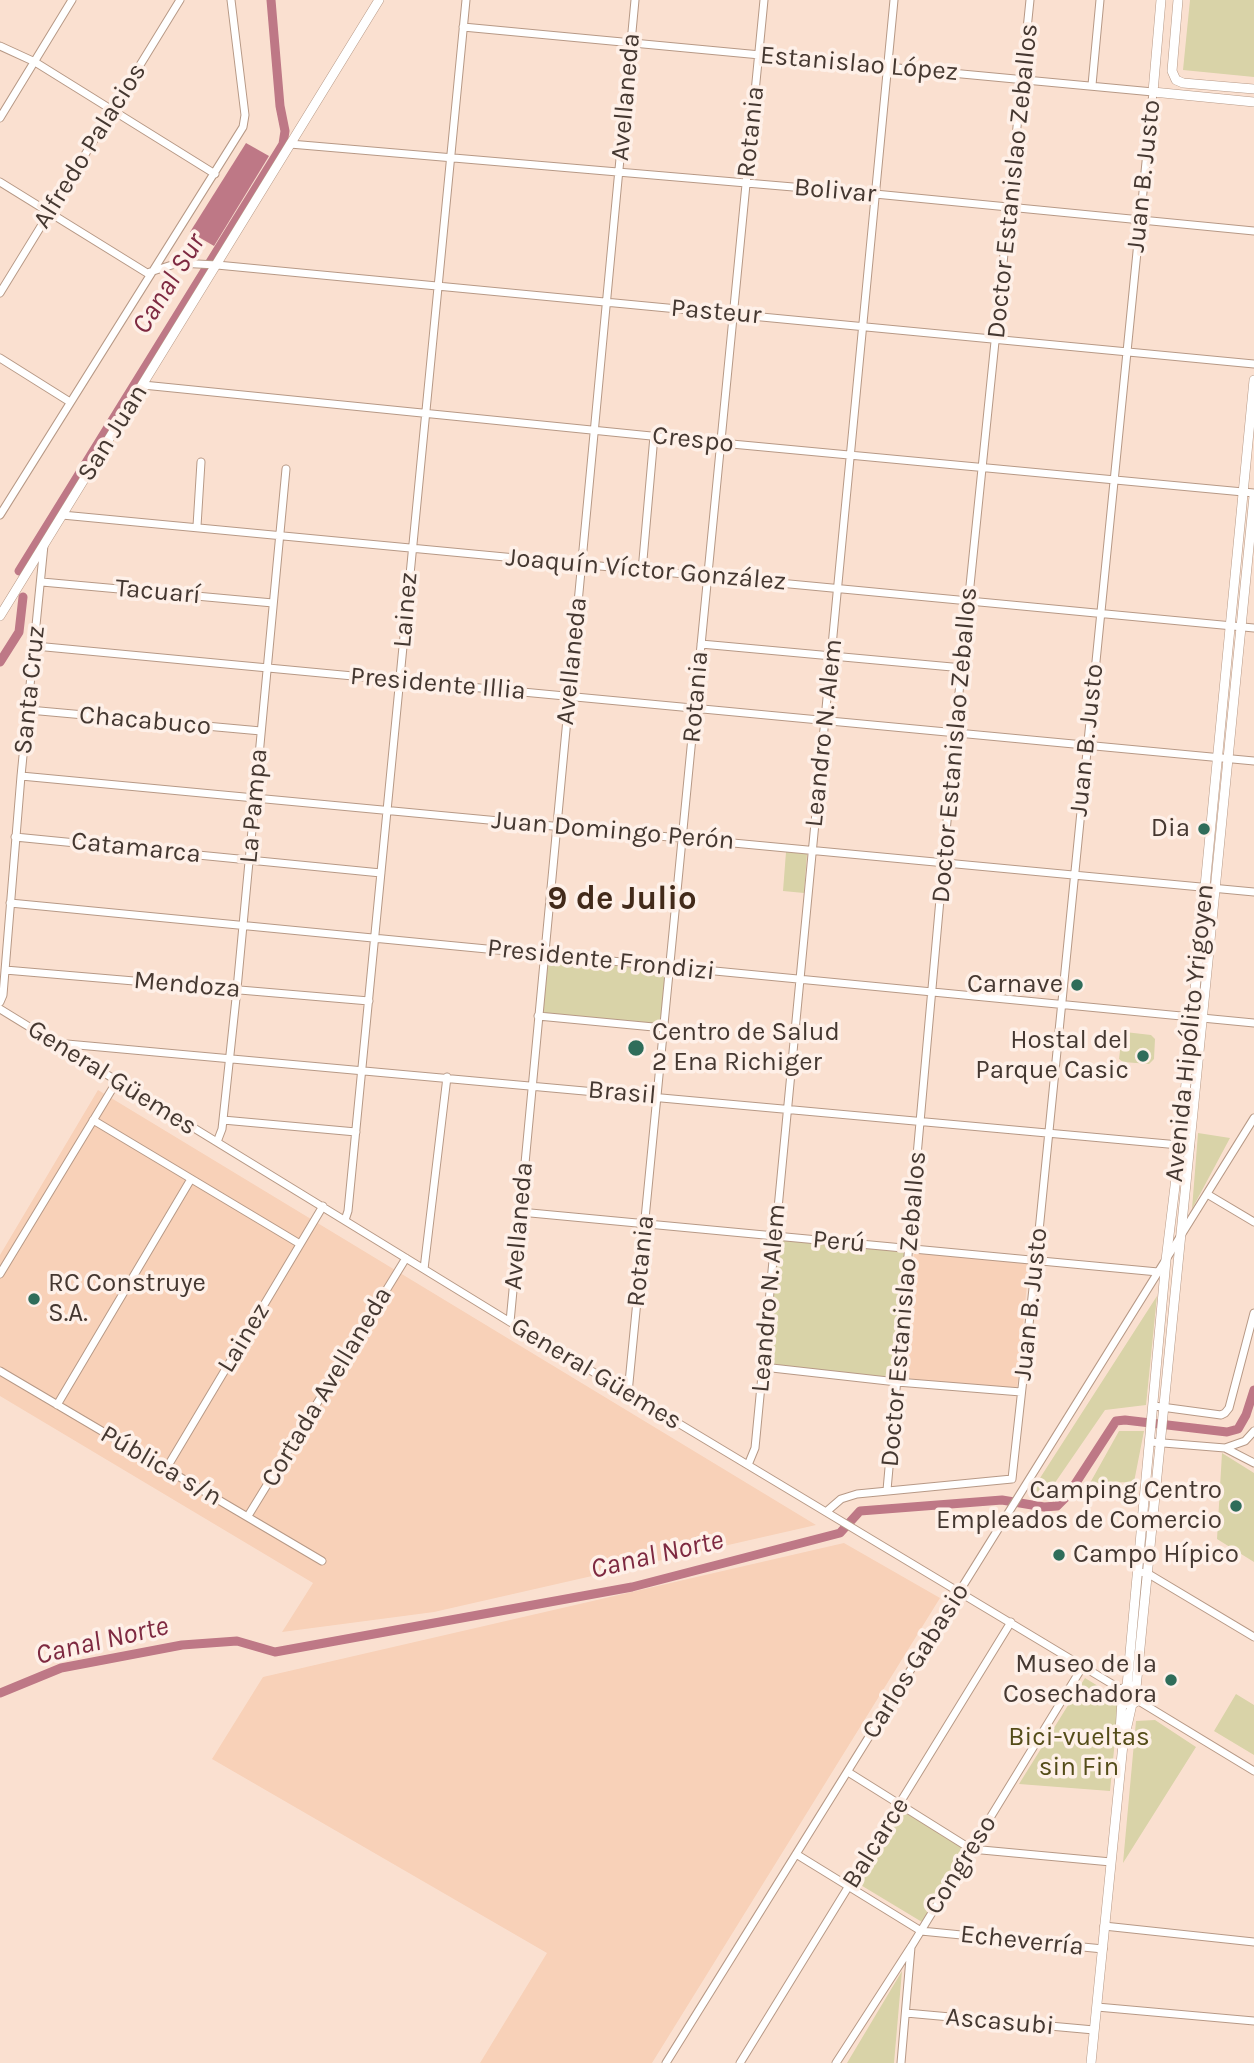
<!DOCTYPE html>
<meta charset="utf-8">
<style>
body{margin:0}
canvas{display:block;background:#fae0d0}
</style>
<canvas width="1254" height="2063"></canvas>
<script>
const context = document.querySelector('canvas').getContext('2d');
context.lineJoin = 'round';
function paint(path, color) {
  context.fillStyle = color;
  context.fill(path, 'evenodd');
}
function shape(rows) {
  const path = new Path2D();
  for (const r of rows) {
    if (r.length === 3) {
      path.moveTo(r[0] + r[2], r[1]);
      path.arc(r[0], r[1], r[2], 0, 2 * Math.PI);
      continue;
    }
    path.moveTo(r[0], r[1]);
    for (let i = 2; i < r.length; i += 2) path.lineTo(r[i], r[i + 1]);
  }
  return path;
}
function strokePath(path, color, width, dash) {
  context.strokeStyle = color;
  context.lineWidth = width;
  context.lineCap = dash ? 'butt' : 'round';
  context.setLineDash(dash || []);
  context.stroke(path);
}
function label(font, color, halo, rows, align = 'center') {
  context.font = font + ' Karla,sans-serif';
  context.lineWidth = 7;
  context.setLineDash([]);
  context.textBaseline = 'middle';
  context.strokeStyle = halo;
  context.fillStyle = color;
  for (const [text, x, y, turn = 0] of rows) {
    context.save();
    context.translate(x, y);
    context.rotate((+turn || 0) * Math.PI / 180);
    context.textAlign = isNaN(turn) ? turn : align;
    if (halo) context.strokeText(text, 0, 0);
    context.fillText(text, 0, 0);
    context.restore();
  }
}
paint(shape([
 [98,1090,816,1525,434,1612,282,1632,313,1583,0,1396,0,1255],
 [914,1253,1029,1263,1017,1389,903,1378],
 [844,1543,940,1598,652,2063,480,2063,547,1953,212,1759,263,1677]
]), '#f8d1b8');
paint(shape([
 [1190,0,1254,0,1254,77,1183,70],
 [786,852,807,854,804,893,783,891],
 [544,955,670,967,664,1028,538,1016],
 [1125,1032,1151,1035,1155,1039,1154,1059,1149,1064,1123,1062,1119,1059,1122,1035],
 [1198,1133,1230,1138,1192,1209],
 [775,1236,909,1249,897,1382,763,1367],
 [1157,1296,1146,1405,1105,1410,1050,1490,1031,1492],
 [1119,1431,1144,1431,1134,1482,1090,1483],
 [1222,1453,1254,1473,1254,1562,1217,1539],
 [1085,1678,1119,1699,1110,1791,1019,1784],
 [1236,1694,1254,1705,1254,1755,1214,1731],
 [1155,1720,1196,1747,1123,1863,1136,1721],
 [902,1811,966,1848,922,1922,859,1884],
 [902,1971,894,2063,847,2063]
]), '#d9d3a8');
paint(shape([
 [246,143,269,156,214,246,190,232]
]), '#be7886');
strokePath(shape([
 [19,571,283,144,285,131,280,106,271,0],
 [0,662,19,632,23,597],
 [0,1693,61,1668,182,1645,237,1641,275,1652,632,1587,840,1533,860,1511,1002,1500,1044,1507,1057,1506,1068,1495,1116,1421,1125,1420,1227,1432,1238,1429,1246,1415,1254,1390]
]), '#be7886', 9);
const minor = shape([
 [463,27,1153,92,1036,1261,1012,1479],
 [0,46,35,62,215,174],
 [1092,85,1100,0],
 [0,118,72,0],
 [290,144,875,194,1254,231],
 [0,182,147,273,178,263,217,265,1254,364],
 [0,293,180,0],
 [0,358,70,402],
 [143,385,721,443,1254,493],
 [0,515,243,127,245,115,231,0],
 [62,515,1254,628],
 [197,526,201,462],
 [642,571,654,436],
 [42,582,273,603],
 [701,644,963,668],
 [35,646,1254,761],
 [29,710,261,731],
 [21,776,1254,892],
 [15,837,381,873],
 [10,903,1254,1023],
 [5,970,369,1001],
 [0,1002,3,995,21,776,44,545],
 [0,1009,510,1322,1122,1690],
 [538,1016,664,1028],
 [56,1043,1190,1146],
 [93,1120,300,1244],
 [223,1120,356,1132],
 [217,1142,222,1129,237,989,286,469],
 [1207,1194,1254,1222],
 [520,1212,1158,1272],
 [345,1220,348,1211,466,0],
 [424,1269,447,1077],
 [0,1274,117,1081],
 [510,1322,635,0],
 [763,1367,897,1382,1021,1392],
 [0,1371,322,1561],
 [628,1393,764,0],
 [57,1405,191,1179],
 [1154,1406,1221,1415,1225,1413,1229,1408,1254,1313],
 [1151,1442,1225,1448,1254,1463],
 [1225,1448,1245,1441,1254,1431],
 [748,1465,755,1448,894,0],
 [166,1469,323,1206],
 [887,1490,955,732,1030,0],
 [826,1512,841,1499,857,1494,1012,1479],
 [248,1516,406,1258],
 [1138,1572,1147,1573,1254,1637],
 [1137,1700,1254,1771],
 [848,1772,971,1849,1111,1862],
 [796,1854,921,1931,1103,1949],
 [1104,1926,1254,1942],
 [1097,2007,1254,2021],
 [906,2013,1094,2030],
 [666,2063,1254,1118],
 [740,2063,1011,1622],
 [836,2063,911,1947,1083,1666],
 [901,2063,911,1947]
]);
const tertiary = shape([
 [1161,0,1153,92,1254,102],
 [1178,0,1172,71,1176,80,1183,83,1254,89],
 [0,616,379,0],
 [1130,1695,9],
 [1127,1686,1166,1260,1180,1145,1254,380],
 [1136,1688,1254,496],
 [1122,1700,1120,1732,1123,1742],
 [1091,2063,1123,1744,1132,1704]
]);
strokePath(minor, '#b79986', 9);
strokePath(tertiary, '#b79986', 10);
strokePath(minor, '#fff', 7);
strokePath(tertiary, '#fff', 9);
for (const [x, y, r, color] of [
 [1204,829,7,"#2f6d5a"],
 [1077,985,7,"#2f6d5a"],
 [636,1048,9,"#2f6d5a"],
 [1143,1056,7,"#2f6d5a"],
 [34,1299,7,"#2f6d5a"],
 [1236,1506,7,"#2f6d5a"],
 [1059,1555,7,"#2f6d5a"],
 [1171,1680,7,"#2f6d5a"]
]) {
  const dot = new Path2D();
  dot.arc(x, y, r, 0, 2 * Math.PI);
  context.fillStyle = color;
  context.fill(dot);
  strokePath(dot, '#fef0e8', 2.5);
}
label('26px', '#453831', '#fef0e8', [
 ["Estanislao López",859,64,5],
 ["Avellaneda",626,97,-85],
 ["Rotania",751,132,-84],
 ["Alfredo Palacios",90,146,-58],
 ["Juan B. Justo",1144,176,-84],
 ["Doctor Estanislao Zeballos",1013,181,-84],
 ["Bolivar",835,191,5],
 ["Pasteur",716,312,5],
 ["San Juan",113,433,-58],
 ["Crespo",693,440,6],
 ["Joaquín Víctor González",646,570,5],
 ["Tacuarí",158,592,5],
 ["Lainez",406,610,-85],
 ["Avellaneda",572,661,-84],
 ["Presidente Illia",438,684,5],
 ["Santa Cruz",30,690,-84],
 ["Rotania",696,697,-85],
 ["Chacabuco",145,721,5],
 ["Leandro N. Alem",824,733,-84],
 ["Juan B. Justo",1087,740,-84],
 ["Doctor Estanislao Zeballos",955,745,-85],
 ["La Pampa",254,806,-85],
 ["Juan Domingo Perón",613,831,5],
 ["Catamarca",136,848,6],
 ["Presidente Frondizi",601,960,6],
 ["Mendoza",187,985,5],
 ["Avenida Hipólito Yrigoyen",1190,1033,-84],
 ["General Güemes",112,1078,32],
 ["Brasil",622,1093,5],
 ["Avellaneda",519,1226,-85],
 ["Perú",839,1242,5],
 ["Rotania",641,1261,-84],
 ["Leandro N. Alem",769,1298,-85],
 ["Juan B. Justo",1031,1304,-84],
 ["Doctor Estanislao Zeballos",904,1309,-85],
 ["Lainez",244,1338,-59],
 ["General Güemes",596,1374,31],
 ["Cortada Avellaneda",327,1387,-59],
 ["Pública s/n",161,1466,30],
 ["Carlos Gabasio",916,1661,-58],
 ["Balcarce",876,1843,-58],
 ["Congreso",961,1865,-58],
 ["Echeverría",1022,1941,6],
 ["Ascasubi",1000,2022,5]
]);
label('26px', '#453831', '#fef0e8', [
 ["Dia",1190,829],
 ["Carnave",1063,985],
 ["Centro de Salud",652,1033,"left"],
 ["2 Ena Richiger",652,1063,"left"],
 ["Hostal del",1129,1041],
 ["Parque Casic",1129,1071],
 ["RC Construye",48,1284,"left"],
 ["S.A.",48,1314,"left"],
 ["Camping Centro",1222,1491],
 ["Empleados de Comercio",1222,1521],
 ["Campo Hípico",1073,1555,"left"],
 ["Museo de la",1157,1665],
 ["Cosechadora",1157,1695]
], 'right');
label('26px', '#544c18', '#fef0e8', [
 ["Bici-vueltas",1079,1738],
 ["sin Fin",1079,1768]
]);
label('italic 28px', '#7e2941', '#fef0e8', [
 ["Canal Sur",169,284,-58],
 ["Canal Norte",657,1555,-13],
 ["Canal Norte",102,1641,-13]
]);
label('bold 33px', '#422a1a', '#fef0e8', [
 ["9 de Julio",622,900]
]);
</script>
